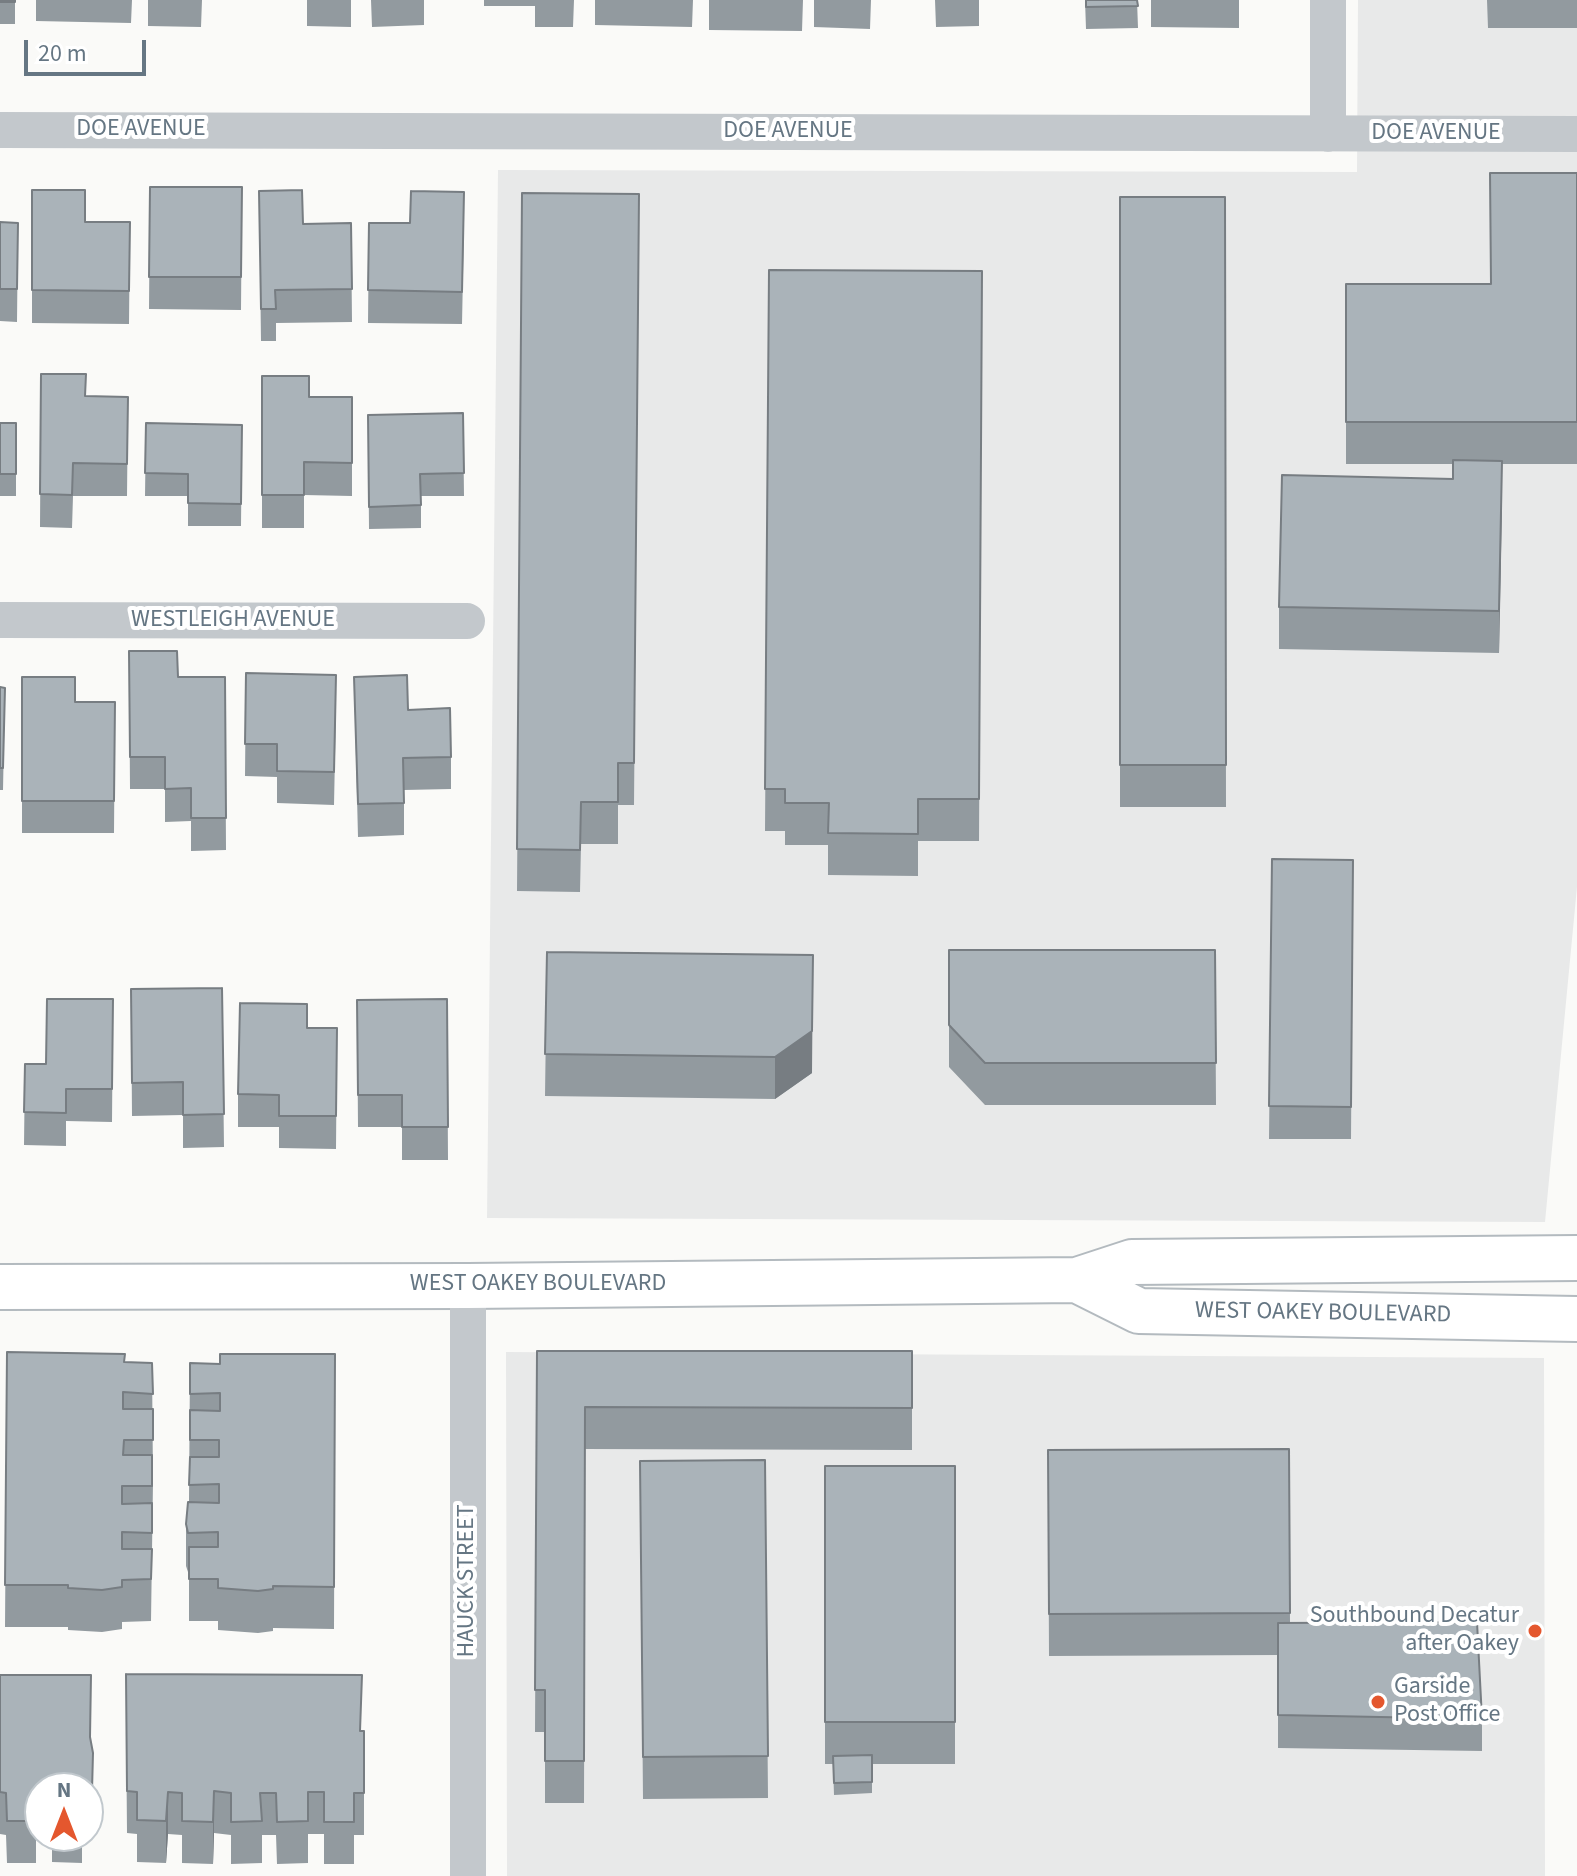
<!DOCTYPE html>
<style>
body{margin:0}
#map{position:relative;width:1577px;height:1876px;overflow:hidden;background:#fafaf8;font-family:"Source Sans 3",sans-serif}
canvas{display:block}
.north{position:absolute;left:24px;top:1772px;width:80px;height:80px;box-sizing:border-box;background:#fff;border:2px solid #c1c8cd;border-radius:50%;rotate:0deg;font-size:22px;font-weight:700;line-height:32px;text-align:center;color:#657683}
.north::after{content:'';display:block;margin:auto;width:28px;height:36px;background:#e4572e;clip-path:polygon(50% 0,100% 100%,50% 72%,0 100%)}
.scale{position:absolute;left:24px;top:40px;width:122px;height:36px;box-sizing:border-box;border:4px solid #657683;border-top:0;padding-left:10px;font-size:24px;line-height:28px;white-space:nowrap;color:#657683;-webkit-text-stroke:6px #fff;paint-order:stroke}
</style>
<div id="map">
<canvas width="1577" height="1876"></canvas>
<div class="north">N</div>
<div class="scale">20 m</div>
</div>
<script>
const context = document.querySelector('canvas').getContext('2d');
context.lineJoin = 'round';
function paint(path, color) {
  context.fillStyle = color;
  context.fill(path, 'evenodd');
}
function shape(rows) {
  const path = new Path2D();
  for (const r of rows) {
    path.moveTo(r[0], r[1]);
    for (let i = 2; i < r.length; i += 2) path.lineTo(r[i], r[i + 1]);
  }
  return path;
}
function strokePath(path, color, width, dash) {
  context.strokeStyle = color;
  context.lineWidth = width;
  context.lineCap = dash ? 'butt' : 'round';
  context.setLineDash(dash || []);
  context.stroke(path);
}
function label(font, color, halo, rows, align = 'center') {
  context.font = font + ' "Source Sans 3",sans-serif';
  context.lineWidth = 8;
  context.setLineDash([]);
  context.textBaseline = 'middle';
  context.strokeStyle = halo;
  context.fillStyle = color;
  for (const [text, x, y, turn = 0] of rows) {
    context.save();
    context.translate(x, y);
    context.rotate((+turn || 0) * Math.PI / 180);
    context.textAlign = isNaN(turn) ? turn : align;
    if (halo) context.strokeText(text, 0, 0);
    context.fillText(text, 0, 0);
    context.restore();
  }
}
paint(shape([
 [1358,0,1577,0,1577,887,1545,1222,487,1218,498,170,1357,172],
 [506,1352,1544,1358,1545,1876,507,1876]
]), '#e8e9e9');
const secondary = shape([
 [1077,1280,1139,1311,1577,1319],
 [0,1287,468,1286,1077,1280,1132,1262,1577,1258]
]);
strokePath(secondary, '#b3babf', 48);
strokePath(shape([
 [0,130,1577,134],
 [1328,134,1328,0],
 [0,620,467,621],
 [468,1286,468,1876]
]), '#c3c8cc', 36);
strokePath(secondary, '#fff', 44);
paint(shape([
 [0,0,15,0,15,24,0,24],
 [36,0,132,0,131,23,36,21],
 [148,0,202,0,201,27,148,26],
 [307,0,351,0,351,27,307,26],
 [371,0,424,0,424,25,372,27],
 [484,0,574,0,573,27,535,27,535,6,484,6],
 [595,0,693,0,692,27,595,25],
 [709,0,803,0,802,31,709,30],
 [814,0,871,0,870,29,814,27],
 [935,0,979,0,979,26,936,27],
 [1085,0,1137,0,1138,28,1086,29],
 [1151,0,1239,0,1239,28,1151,27],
 [1487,0,1577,0,1577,28,1488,28],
 [1577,173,1577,464,1502,464,1499,653,1279,649,1279,607,1453,479,1453,464,1346,464,1346,284,1491,284],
 [150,187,242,187,241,310,149,309],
 [32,190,85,222,130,222,129,324,32,323],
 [259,191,303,224,351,223,352,322,276,323,276,341,261,341],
 [522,193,639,194,634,805,618,805,618,844,581,844,580,892,517,891],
 [1120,197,1225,197,1226,807,1120,807],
 [0,222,18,223,17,322,0,321],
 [369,223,464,225,462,324,368,323],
 [769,270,982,271,979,841,918,841,918,876,828,875,828,845,785,845,785,831,765,831],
 [41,374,86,396,128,397,127,496,73,496,72,528,40,527],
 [262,376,309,397,352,397,352,496,304,495,304,528,262,528],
 [463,413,464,496,421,496,421,528,369,529,368,415],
 [0,423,16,423,16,496,0,496],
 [146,423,242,425,241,526,188,526,188,496,145,496],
 [129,651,178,677,225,677,226,850,191,851,191,821,165,822,165,789,130,789],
 [246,673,336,707,334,805,277,803,277,777,245,776],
 [22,677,75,702,115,702,114,833,22,833],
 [354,677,408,710,451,757,451,789,404,790,404,835,358,837],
 [0,687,5,688,3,790,0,790],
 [1272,859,1353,860,1351,1139,1269,1139],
 [949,950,1215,950,1216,1105,985,1105,949,1067],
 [547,952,812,1073,775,1099,545,1096],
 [222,988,224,1147,183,1148,183,1115,132,1116,131,989],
 [113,999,112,1122,66,1121,66,1146,24,1145,25,1064,46,1064],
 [447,999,448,1160,402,1160,402,1127,358,1127,357,1000],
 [307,1028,337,1028,336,1149,279,1148,279,1127,238,1127,238,1094],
 [537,1351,912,1351,912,1450,585,1449,584,1803,545,1803,545,1732,535,1732],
 [7,1352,125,1362,152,1363,153,1482,151,1621,122,1622,122,1629,102,1632,68,1630,68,1627,5,1627],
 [335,1354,334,1629,273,1628,273,1631,258,1633,218,1630,218,1621,189,1621,189,1575,186,1566,186,1524,189,1502,190,1363,220,1364],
 [1289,1449,1290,1622,1482,1719,1482,1751,1278,1748,1278,1655,1049,1656,1048,1450],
 [765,1460,768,1798,643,1799,640,1461],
 [825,1466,955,1466,955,1764,872,1764,872,1793,834,1795,833,1764,825,1764],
 [0,1675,90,1740,93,1795,92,1833,88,1833,88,1788,40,1788,40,1834,36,1834,36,1863,7,1863,6,1835,0,1834],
 [126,1716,364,1731,364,1835,354,1835,354,1864,324,1864,324,1834,308,1834,308,1863,277,1864,276,1835,262,1835,262,1863,231,1864,231,1835,214,1833,213,1864,182,1863,182,1835,168,1834,166,1863,137,1862,137,1834,127,1833],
 [52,1836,82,1836,82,1863,52,1862]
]), '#929a9f');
paint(shape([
 [1502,461,1502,503,1499,653,1499,611],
 [813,955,812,1073,775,1099,775,1057],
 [93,1753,93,1795,92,1833,92,1791],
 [214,1791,214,1833,213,1864,213,1822],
 [168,1792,168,1834,166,1863,166,1821]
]), '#777d82');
const building = shape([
 [0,0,15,0,15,2,0,2,0,0],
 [1086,0,1137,0,1138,6,1086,7,1086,0],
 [1490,173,1577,173,1577,422,1346,422,1346,284,1491,284,1490,173],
 [150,187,242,187,241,277,149,277,150,187],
 [32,190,85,190,85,222,130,222,129,291,32,290,32,190],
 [302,190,303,224,351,223,352,289,275,290,276,309,261,309,259,191,302,190],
 [411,191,464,192,462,292,368,290,369,223,410,223,411,191],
 [522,193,639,194,634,763,618,763,618,802,581,802,580,850,517,849,522,193],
 [1120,197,1225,197,1226,765,1120,765,1120,197],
 [0,222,18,223,17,289,0,289,0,222],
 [769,270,982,271,979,799,918,799,918,834,828,833,829,803,785,803,785,789,765,789,769,270],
 [41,374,86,374,85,396,128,397,127,464,73,463,72,495,40,494,41,374],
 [262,376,309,376,309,397,352,397,352,463,304,462,304,495,262,495,262,376],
 [463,413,464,473,420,474,421,505,369,507,368,415,463,413],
 [0,423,16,423,16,474,0,474,0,423],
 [146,423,242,425,241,504,188,503,188,474,145,473,146,423],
 [1453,460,1502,461,1499,611,1279,607,1282,475,1453,479,1453,460],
 [129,651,177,651,178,677,225,677,226,818,191,818,191,788,165,789,165,757,130,757,129,651],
 [246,673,336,675,334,772,277,771,277,744,245,744,246,673],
 [407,675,408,710,450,708,451,757,403,758,404,803,358,804,354,677,407,675],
 [22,677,75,677,75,702,115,702,114,801,22,801,22,677],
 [0,687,5,688,3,768,0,768,0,687],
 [1272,859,1353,860,1351,1107,1269,1106,1272,859],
 [949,950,1215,950,1216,1063,985,1063,949,1025,949,950],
 [547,952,813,955,812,1031,775,1057,545,1054,547,952],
 [222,988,224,1114,183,1115,183,1082,132,1083,131,989,222,988],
 [47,999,113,999,112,1089,66,1089,66,1113,24,1112,25,1064,46,1064,47,999],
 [447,999,448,1127,402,1127,402,1095,358,1095,357,1000,447,999],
 [240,1003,307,1004,307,1028,337,1028,336,1116,279,1116,279,1095,238,1094,240,1003],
 [537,1351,912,1351,912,1408,585,1407,584,1761,545,1761,545,1690,535,1690,537,1351],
 [7,1352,125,1354,124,1362,152,1363,153,1394,123,1392,123,1409,153,1409,153,1440,124,1440,123,1455,152,1455,152,1486,122,1486,122,1504,152,1503,152,1533,122,1532,122,1549,152,1549,151,1579,122,1580,122,1587,102,1590,68,1588,68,1585,5,1585,7,1352],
 [220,1354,335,1354,334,1587,273,1586,273,1589,258,1591,218,1588,218,1579,189,1579,189,1547,218,1547,218,1532,188,1533,186,1524,188,1502,219,1503,219,1484,189,1485,190,1457,219,1457,219,1440,190,1440,190,1410,220,1411,220,1393,190,1394,190,1363,220,1364,220,1354],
 [1289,1449,1290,1613,1049,1614,1048,1450,1289,1449],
 [765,1460,768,1756,643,1757,640,1461,765,1460],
 [825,1466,955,1466,955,1722,825,1722,825,1466],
 [1477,1622,1482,1719,1278,1715,1278,1623,1477,1622],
 [126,1674,362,1675,360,1731,364,1731,364,1793,354,1793,354,1822,324,1822,324,1792,308,1792,308,1821,277,1822,276,1793,260,1793,262,1821,231,1822,231,1793,214,1791,213,1822,182,1821,182,1793,168,1792,166,1821,137,1820,137,1792,127,1791,126,1674],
 [0,1675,91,1675,90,1737,93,1753,92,1791,88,1791,88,1788,40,1788,40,1792,36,1792,36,1821,7,1821,6,1793,0,1792,0,1675],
 [872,1755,872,1782,834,1783,833,1756,872,1755]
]);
paint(building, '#aab3b9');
strokePath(building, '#777d82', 2);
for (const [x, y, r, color] of [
 [1535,1631,8,"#e4572e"],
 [1378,1702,8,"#e4572e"]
]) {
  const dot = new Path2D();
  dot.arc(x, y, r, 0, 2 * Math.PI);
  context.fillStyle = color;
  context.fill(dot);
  strokePath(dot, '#fff', 3);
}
label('24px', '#657683', '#fff', [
 ["DOE AVENUE",141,130],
 ["DOE AVENUE",788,132],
 ["DOE AVENUE",1436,134],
 ["WESTLEIGH AVENUE",233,621],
 ["WEST OAKEY BOULEVARD",538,1285],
 ["WEST OAKEY BOULEVARD",1323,1314,1],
 ["HAUCK STREET",468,1581,-90]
]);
label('24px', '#657683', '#fff', [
 ["Southbound Decatur",1519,1617],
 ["after Oakey",1519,1645],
 ["Garside",1394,1688,"left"],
 ["Post Office",1394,1716,"left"]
], 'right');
</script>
